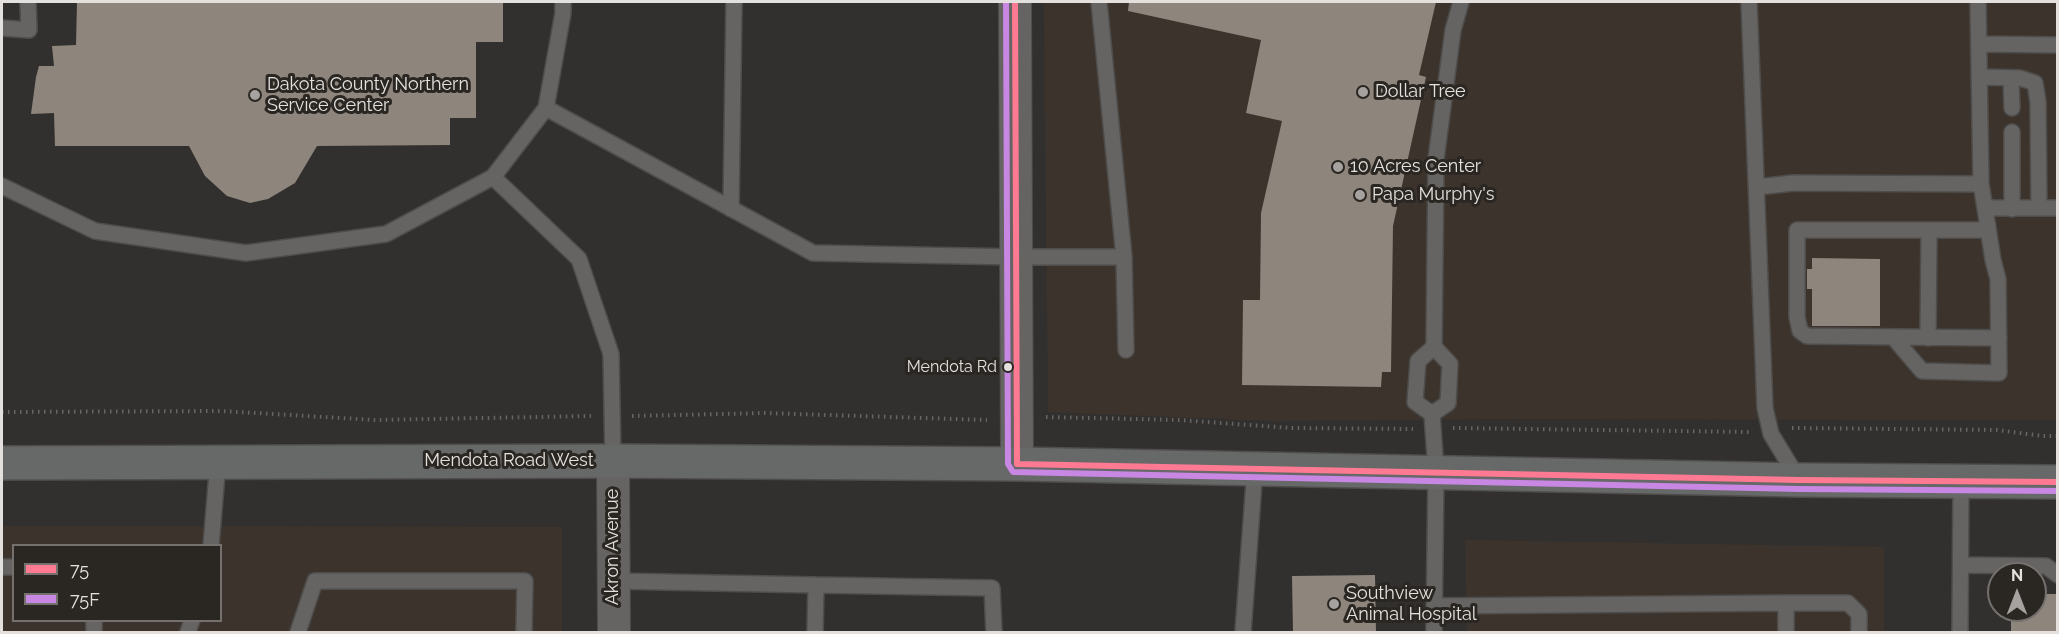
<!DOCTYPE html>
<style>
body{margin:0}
#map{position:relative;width:2059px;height:634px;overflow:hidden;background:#32302e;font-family:Raleway,sans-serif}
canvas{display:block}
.frame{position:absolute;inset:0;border:3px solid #e3e0de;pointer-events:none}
.legend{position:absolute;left:12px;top:544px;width:210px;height:78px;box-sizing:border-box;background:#2a2622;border:2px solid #74706d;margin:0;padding:8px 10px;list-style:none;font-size:18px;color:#e3e0de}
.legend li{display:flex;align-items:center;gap:12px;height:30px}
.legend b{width:30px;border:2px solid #74706d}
.north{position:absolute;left:1987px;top:562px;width:60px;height:60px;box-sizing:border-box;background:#2a2622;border:2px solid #74706d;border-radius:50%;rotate:0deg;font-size:16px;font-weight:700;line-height:24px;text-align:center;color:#e3e0de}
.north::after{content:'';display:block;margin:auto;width:21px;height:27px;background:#a5a2a0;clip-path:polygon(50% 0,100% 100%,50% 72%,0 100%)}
</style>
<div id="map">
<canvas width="2059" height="634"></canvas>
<div class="frame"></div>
<ul class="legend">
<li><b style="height:8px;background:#fe7a93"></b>75</li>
<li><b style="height:8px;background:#c787e3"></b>75F</li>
</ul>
<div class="north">N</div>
</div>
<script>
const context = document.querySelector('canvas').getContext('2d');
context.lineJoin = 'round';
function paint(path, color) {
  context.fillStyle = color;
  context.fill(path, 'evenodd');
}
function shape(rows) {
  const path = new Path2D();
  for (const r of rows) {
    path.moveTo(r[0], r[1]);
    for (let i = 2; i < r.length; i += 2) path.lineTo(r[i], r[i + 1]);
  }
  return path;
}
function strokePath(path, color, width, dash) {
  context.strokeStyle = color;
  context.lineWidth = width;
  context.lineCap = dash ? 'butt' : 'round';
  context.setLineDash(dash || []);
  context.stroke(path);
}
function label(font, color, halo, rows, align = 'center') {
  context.font = font + ' Raleway,sans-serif';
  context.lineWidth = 6;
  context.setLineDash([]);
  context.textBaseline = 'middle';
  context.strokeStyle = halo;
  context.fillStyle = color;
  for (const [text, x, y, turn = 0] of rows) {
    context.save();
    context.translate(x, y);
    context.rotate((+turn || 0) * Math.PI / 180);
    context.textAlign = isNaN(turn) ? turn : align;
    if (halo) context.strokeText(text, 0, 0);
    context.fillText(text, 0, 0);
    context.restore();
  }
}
paint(shape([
 [1044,2,2057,2,2057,420,1503,419,1274,421,1048,412],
 [2,526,562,527,562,632,2,632],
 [14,546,220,546,220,620,14,620],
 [1465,540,1884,547,1884,632,1467,632]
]), '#3c332c');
paint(shape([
 [77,2,503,2,503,42,476,42,476,118,450,118,450,145,317,146,295,183,268,199,250,203,227,196,205,176,189,146,55,146,54,113,31,114,36,77,39,66,54,66,52,46,76,45],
 [1129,2,1436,2,1419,75,1426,77,1393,226,1391,372,1382,372,1381,387,1242,385,1243,300,1260,300,1261,213,1282,121,1246,113,1261,40,1128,11],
 [1812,258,1880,259,1880,326,1812,326,1812,289,1807,289,1807,269,1812,269],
 [1375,575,1376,633,1293,633,1292,576],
 [2035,594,2057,594,2058,633,2011,633,2011,610,2035,610]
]), '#8e857d');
const lane = shape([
 [1749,2,1765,408,1771,434,1799,480],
 [2,28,29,30,28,2],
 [1979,44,2058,45],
 [1979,77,2020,78,2035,83,2038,102,2039,208,2058,208],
 [2011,78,2012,108],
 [546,108,563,13,563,2],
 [2012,132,2012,209],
 [493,177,546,108,813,253,1016,257,1124,257,1099,2],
 [1981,184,1985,208,2039,208],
 [2,186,95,231,246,253,386,234,493,177,579,259,611,354,613,461],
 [1758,187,1793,183,1981,184,1978,2],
 [731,209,734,2],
 [1987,230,1797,230,1797,317,1800,331,1807,336,1999,338],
 [1124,257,1126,350],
 [1893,337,1922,371,1999,373,1998,279,1993,260,1985,208],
 [1928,338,1929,231],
 [1432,414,1448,403,1450,364,1434,347,1436,159,1453,30,1461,2],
 [1432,414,1436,471,1434,632],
 [1432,414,1415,402,1418,361,1434,347],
 [211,546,218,461],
 [1961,565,2046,566,2058,575],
 [2,567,14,567],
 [613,581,816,585,815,632],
 [816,585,992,588,994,632],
 [1786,603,1848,603,1859,614,1859,632],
 [1435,606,1786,603,1786,632],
 [94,620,94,632],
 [188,632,192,620],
 [298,632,315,581,525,581,524,632],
 [1243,632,1255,468],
 [1960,632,1961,480]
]);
const street = shape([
 [1015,2,1017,464],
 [613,461,614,632]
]);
const secondary = shape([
 [2,463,613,461,1017,464,1799,480,2058,482]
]);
strokePath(lane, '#4e4d4b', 18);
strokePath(street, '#4e4d4b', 34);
strokePath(secondary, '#4e4d4b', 36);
strokePath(shape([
 [2,412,221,411,375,420,591,416],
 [632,416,764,413,987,420],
 [1046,417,1179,420,1292,428,1413,429],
 [1453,428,1749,432],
 [1792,428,1997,430,2043,436,2058,436]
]), '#676664', 4, [1.5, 4.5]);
strokePath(lane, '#666463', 15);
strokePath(street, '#666463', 32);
strokePath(secondary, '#676868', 33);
strokePath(shape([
 [1015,2,1017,464,1799,480,2058,482]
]), '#fe7a93', 6);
strokePath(shape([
 [1006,2,1008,464,1013,472,1799,489,2058,491]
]), '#c787e3', 6);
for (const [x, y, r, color] of [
 [1363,92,6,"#a5a2a0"],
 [255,95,6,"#a5a2a0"],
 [1338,167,6,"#a5a2a0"],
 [1360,195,6,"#a5a2a0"],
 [1008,367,5,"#e3e0de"],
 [1334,604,6,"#a5a2a0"]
]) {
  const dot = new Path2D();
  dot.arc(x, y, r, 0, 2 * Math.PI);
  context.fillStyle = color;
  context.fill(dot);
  strokePath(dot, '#2a2622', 2);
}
label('16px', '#e3e0de', '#2a2622', [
 ["Mendota Rd",997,367]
], 'right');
label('18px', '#e3e0de', '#2a2622', [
 ["Dakota County Northern",267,85],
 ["Service Center",267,106],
 ["Dollar Tree",1375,92],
 ["10 Acres Center",1350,167],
 ["Papa Murphy's",1372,195],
 ["Southview",1346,594],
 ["Animal Hospital",1346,615]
], 'left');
label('18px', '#e3e0de', '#2a2622', [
 ["Mendota Road West",509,461],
 ["Akron Avenue",613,547,-90]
]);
</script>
